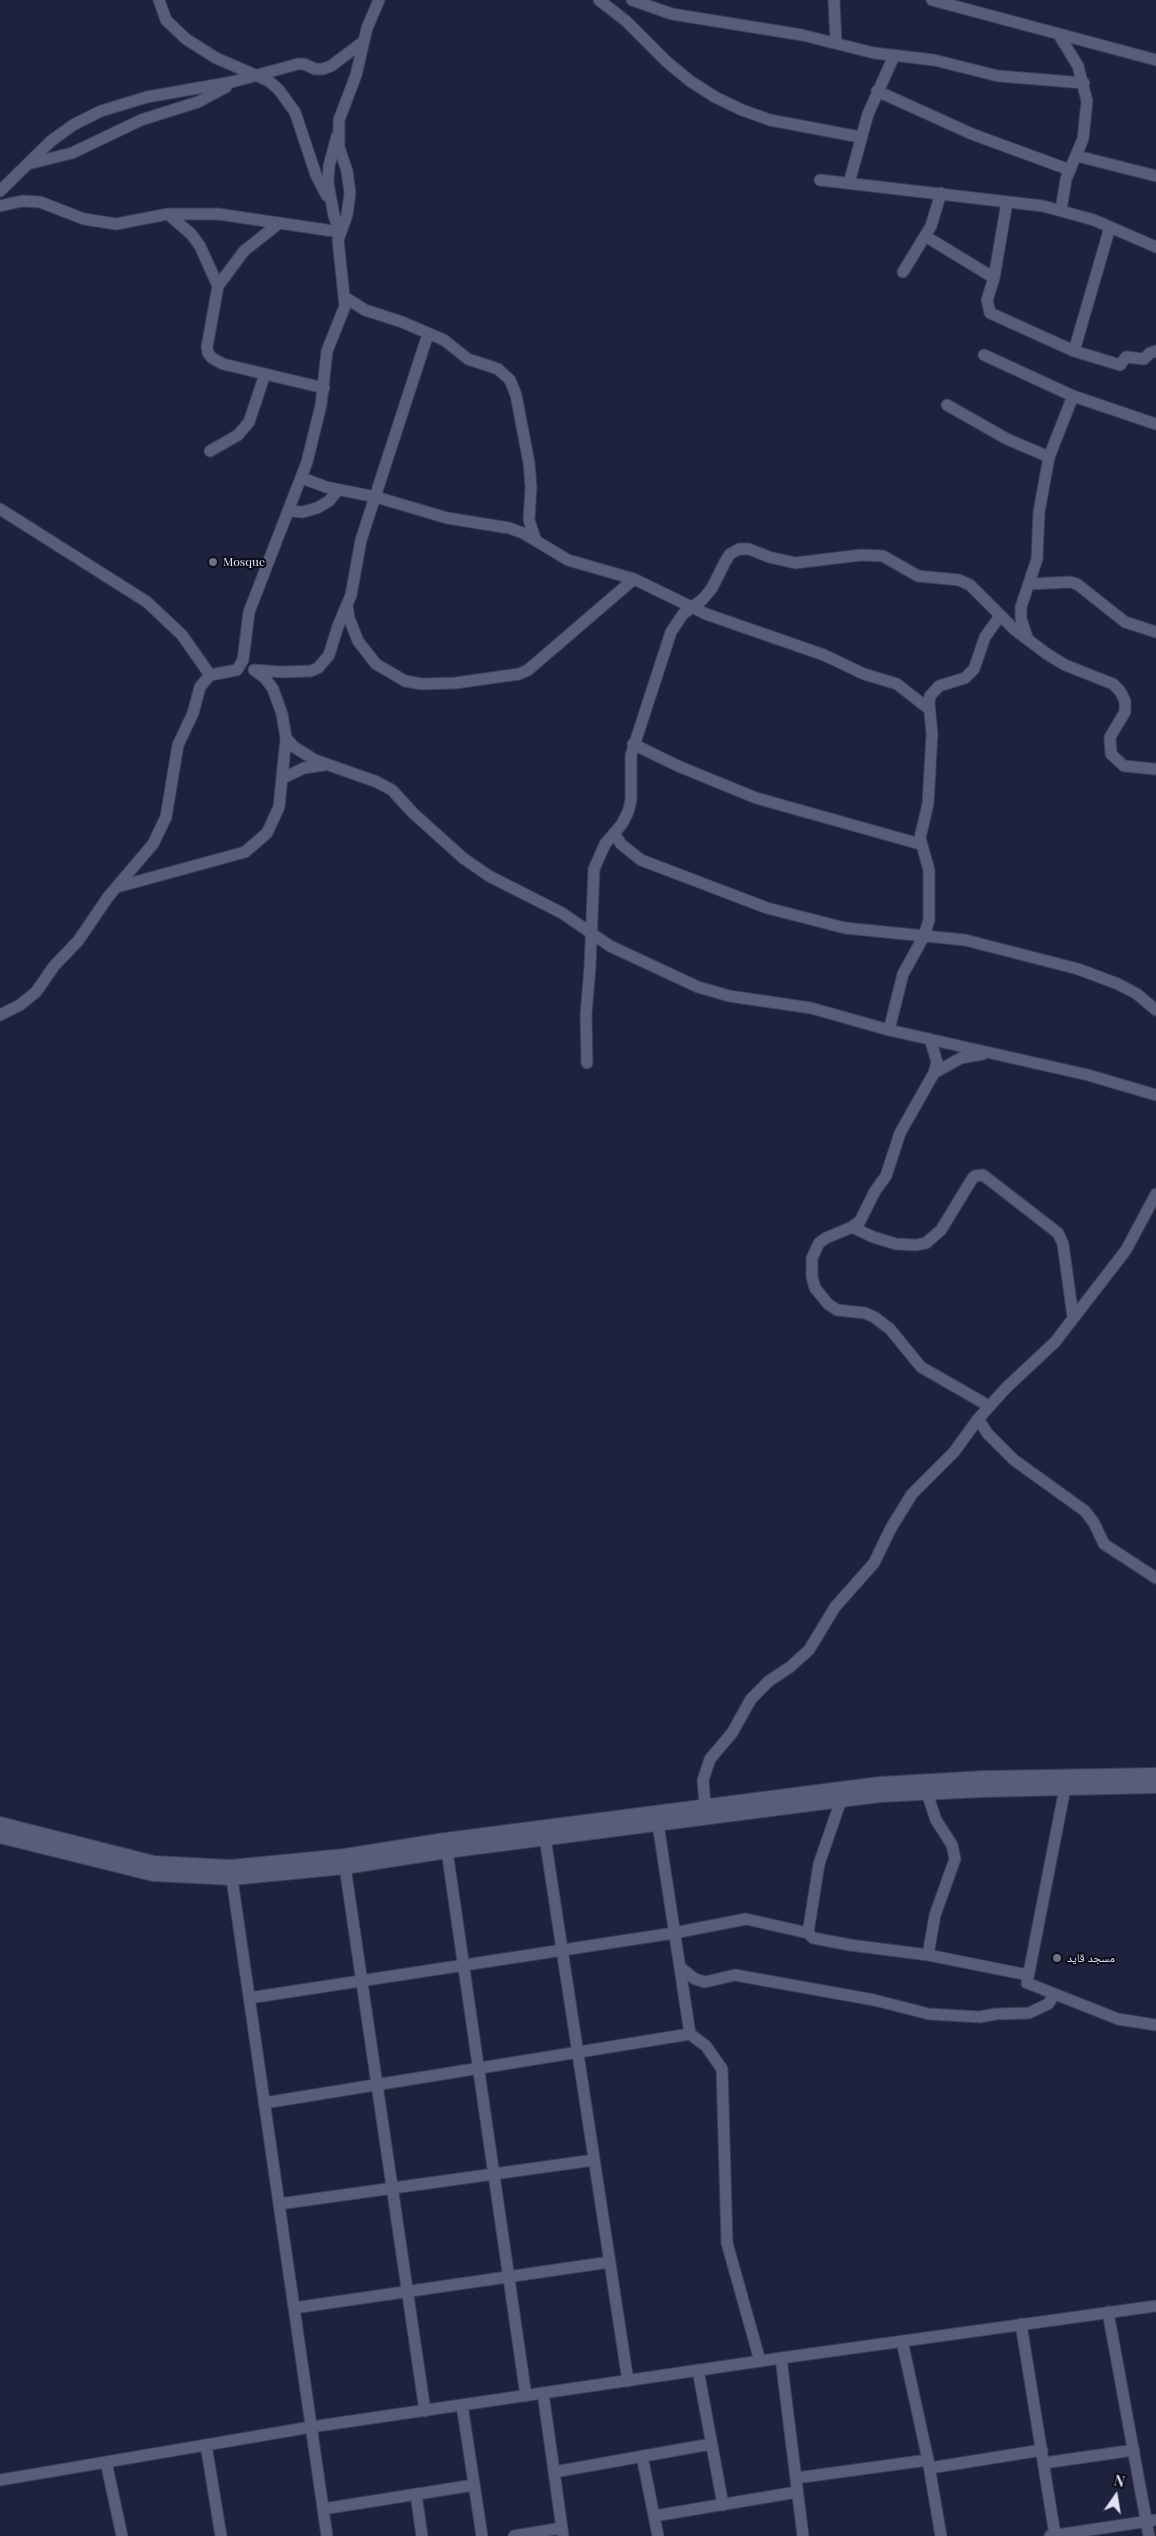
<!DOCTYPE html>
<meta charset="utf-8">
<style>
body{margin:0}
#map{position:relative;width:1156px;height:2536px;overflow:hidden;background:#1f223c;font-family:"Playfair Display",serif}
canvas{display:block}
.north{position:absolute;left:1091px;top:2471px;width:50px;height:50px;-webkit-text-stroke:4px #0b0c18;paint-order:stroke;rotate:13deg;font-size:14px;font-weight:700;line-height:20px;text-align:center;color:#e0e4f5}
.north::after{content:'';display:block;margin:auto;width:18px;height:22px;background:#e0e4f5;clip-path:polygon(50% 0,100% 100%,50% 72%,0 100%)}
</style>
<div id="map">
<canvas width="1156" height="2536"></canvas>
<div class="north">N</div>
</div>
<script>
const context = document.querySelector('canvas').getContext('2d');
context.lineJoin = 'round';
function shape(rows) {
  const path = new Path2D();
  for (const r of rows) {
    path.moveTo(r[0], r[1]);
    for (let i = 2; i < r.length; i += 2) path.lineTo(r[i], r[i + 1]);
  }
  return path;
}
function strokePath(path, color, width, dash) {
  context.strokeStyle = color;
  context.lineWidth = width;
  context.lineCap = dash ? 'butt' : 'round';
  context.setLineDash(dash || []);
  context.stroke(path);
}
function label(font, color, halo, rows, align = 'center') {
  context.font = font + ' "Playfair Display","Noto Naskh Arabic",serif';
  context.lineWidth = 4;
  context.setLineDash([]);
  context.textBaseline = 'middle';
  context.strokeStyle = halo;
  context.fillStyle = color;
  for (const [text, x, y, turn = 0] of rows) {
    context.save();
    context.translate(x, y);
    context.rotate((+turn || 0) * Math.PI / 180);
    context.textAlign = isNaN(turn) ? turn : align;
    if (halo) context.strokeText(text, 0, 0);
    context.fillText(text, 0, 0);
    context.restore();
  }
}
const minor = shape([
 [159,0,166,20,186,39,216,58,269,81,279,90,295,112,316,175,327,196],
 [599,0,626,21,667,62,690,81,715,97,742,110,770,120,860,137],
 [632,0,672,14,802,35,874,53,934,60,998,76,1084,83],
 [834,0,836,42],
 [932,0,1156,60],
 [1059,35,1078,66,1087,101,1083,139,1066,179,1061,210],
 [877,91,972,134,1070,170],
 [1077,156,1156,176],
 [28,164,72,153,141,120,198,102,226,87],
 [820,180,1043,206,1094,220,1156,247],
 [849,183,868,114,894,56],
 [0,191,51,141,73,125,101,111,147,97,232,82,298,64,304,64,315,69,323,69,331,66,363,42],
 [1007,202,994,278,987,300,990,313,1074,351,1120,365,1126,357,1144,359,1150,353,1156,351],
 [0,206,22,201,40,202,84,219,116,224,168,214,218,214,340,232,334,216,328,183,329,166,337,136],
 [168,214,191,234,200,246,218,286],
 [278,224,244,251,218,286,207,347,208,353,212,358,223,364,324,388],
 [925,236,994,278],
 [903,272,931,226,941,193],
 [346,298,365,310,402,322,444,340,468,359,498,369,510,380,516,395,529,463,531,487,529,520,536,541],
 [1074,351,1110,227],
 [984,355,1073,396,1156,424],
 [947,405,1007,439,1049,457],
 [210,451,238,435,249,422,265,374],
 [302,478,326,487,376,497,447,518,509,528,523,533,568,560,634,579,706,614,824,655,864,674,897,684,929,709],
 [0,509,147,602,182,635,210,675],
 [289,511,303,512,317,508,329,501,338,490],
 [1029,584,1070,582,1077,584,1125,622,1156,632],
 [347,605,349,618,358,641,376,664,405,681,422,684,455,683,519,674,528,670,634,579],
 [1028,640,1021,619,1021,607,1037,559,1039,512,1049,457,1073,396],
 [254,670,282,672,311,671,318,668,329,655,338,626,351,595,361,540,428,334],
 [286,738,294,747,315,760,377,782,392,790,413,813,463,858,489,876,562,913,610,946,698,987,729,996,811,1008,889,1030,1088,1075,1156,1095],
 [633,744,678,766,756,798,920,844],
 [283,778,304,768,324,765],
 [614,833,621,844,641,860,767,908,845,928,965,940,1078,969,1118,984,1137,994,1156,1010],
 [117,887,245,852,267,833,279,807,286,738,282,714,273,689,265,678,254,670],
 [0,1015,20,1005,36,992,54,966,78,941,108,897,153,844,166,817,178,745,193,713,200,687,210,675,237,670,243,660,249,612,307,462,321,405,327,351,345,306,338,240,347,215,350,193,347,171,339,147,339,120,356,75,367,28,379,0],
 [889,1030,903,974,924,936,929,920,929,870,920,838,928,804,932,734,929,702,930,696,939,686,965,678,974,669,985,637,1000,616],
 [930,1039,937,1062,934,1073,900,1133,886,1176,875,1191,860,1221,852,1227,826,1238,819,1243,812,1258,812,1277,815,1288,828,1304,837,1310,865,1313,874,1317,890,1329,921,1367,989,1406],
 [587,1063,586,1015,590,967,594,869,605,844,622,824,628,812,631,800,631,755,671,632,683,614,703,599,712,588,725,562,730,554,739,549,749,549,769,557,795,563,861,555,883,556,918,576,959,580,970,585,1015,630,1047,654,1065,665,1113,684,1120,691,1125,701,1125,712,1110,737,1111,754,1124,766,1156,769],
 [934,1073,961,1058,983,1054],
 [852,1227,873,1237,896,1244,916,1245,926,1243,941,1230,972,1179,975,1176,983,1175,1058,1233,1063,1244,1073,1317],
 [978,1419,988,1434,1014,1460,1085,1511,1094,1523,1104,1544,1156,1578],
 [1065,1788,1027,1983,1118,2019,1156,2025],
 [927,1793,936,1820,952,1845,955,1859,935,1915,928,1955,1028,1975],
 [841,1800,819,1864,808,1933,813,1938,850,1945,928,1955],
 [705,1806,703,1780,710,1759,732,1733,751,1699,769,1681,790,1667,809,1650,835,1607,874,1563,891,1528,912,1494,954,1452,978,1419,1006,1388,1055,1342,1126,1250,1156,1194],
 [658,1824,690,2034],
 [545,1838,628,2381],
 [446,1844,526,2396],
 [345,1867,425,2411],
 [231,1872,327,2536],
 [680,1967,695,1979,705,1982,735,1975,874,2000,929,2014,980,2017,996,2014,1029,2013,1048,2004,1055,1994],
 [249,1998,674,1933,746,1919,808,1933],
 [264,2103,690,2034,706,2046,722,2069,727,2243,760,2361],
 [279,2204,594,2160],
 [294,2308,610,2262],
 [1108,2312,1149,2536],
 [1021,2324,1055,2535],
 [902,2341,928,2460,941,2536],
 [781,2358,803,2536],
 [698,2370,723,2505],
 [543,2393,563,2536],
 [462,2405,482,2536],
 [206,2445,221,2536],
 [642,2456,658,2536],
 [106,2462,122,2536],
 [1044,2463,1134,2450],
 [930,2468,1042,2450],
 [554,2472,711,2444],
 [796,2478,928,2460],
 [0,2480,311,2427,781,2358,1156,2306],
 [416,2494,422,2536],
 [323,2509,474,2485],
 [654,2516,797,2492],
 [514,2536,562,2528],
 [1050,2536,1156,2520]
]);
const tertiary = shape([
 [0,1824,154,1863,230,1867,344,1856,445,1840,879,1784,984,1778,1156,1775],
 [0,1836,153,1874,232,1878,345,1867,447,1851,880,1795,984,1790,1156,1786]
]);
strokePath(minor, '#3d3e55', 13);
strokePath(tertiary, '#3d3e55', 16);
strokePath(minor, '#585d7b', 11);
strokePath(tertiary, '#585d7b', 14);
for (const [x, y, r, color] of [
 [213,562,5,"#6b7280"],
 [1057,1958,5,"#6b7280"]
]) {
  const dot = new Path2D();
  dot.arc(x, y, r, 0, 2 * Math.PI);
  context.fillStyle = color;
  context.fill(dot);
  strokePath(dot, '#0b0c18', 2);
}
label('12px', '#e0e4f5', '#0b0c18', [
 ["Mosque",223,562],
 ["مسجد قايد",1067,1958]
], 'left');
</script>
